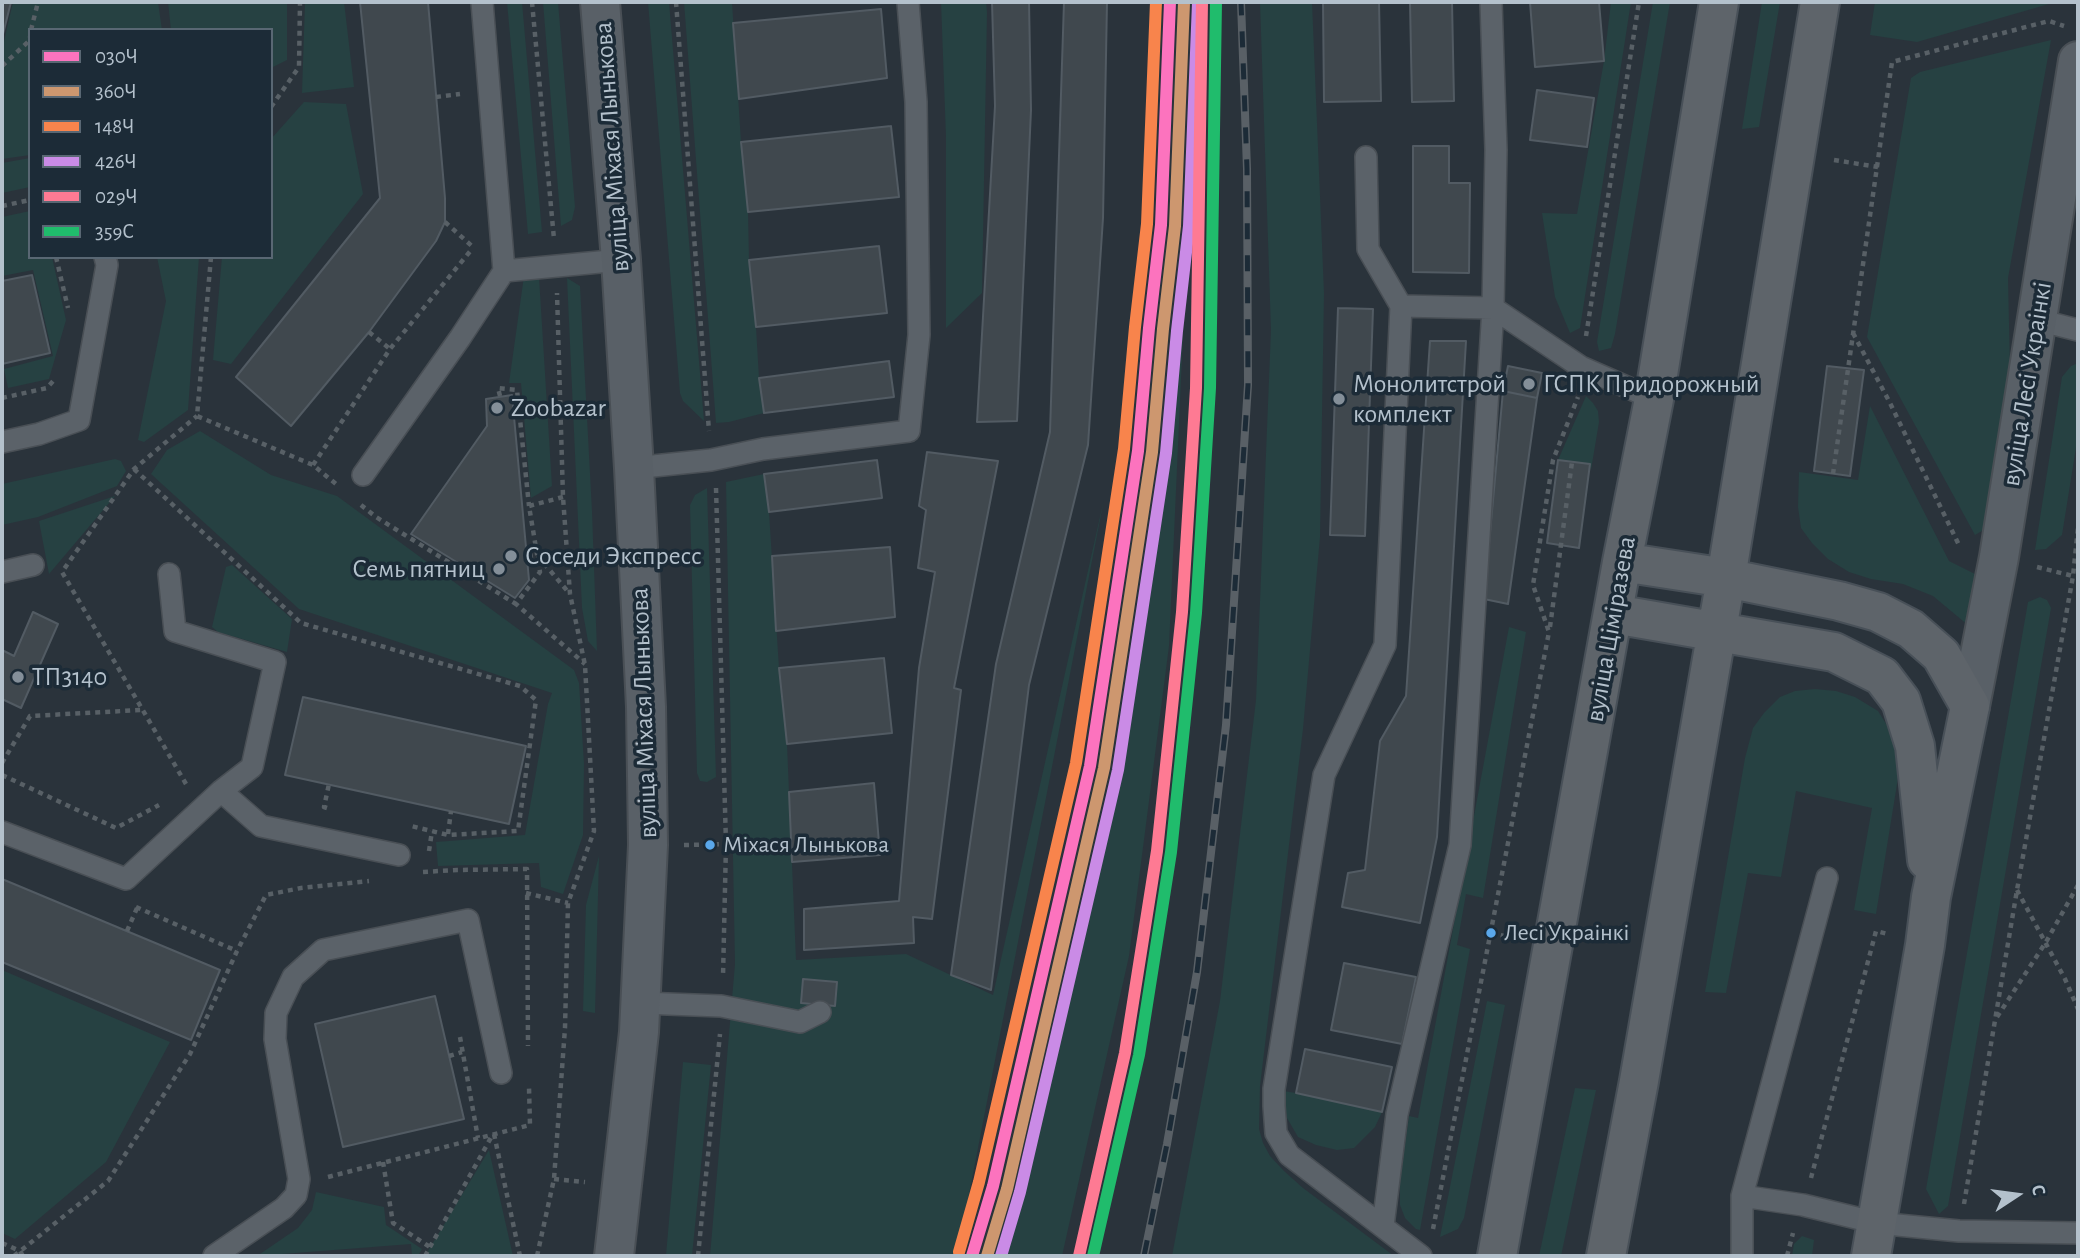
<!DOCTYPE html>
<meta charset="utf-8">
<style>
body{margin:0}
#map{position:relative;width:2080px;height:1258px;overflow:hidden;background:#2a333b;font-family:"Alegreya Sans",sans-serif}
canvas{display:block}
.frame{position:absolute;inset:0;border:4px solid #b4c1cc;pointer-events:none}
.legend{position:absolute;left:28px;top:28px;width:245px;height:231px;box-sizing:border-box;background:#1c2b37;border:2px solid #596773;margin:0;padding:9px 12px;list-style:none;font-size:21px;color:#b4c1cc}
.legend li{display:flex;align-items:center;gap:14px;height:35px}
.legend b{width:35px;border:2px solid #596773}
.north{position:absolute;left:1982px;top:1160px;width:70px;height:70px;-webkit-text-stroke:5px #1c2b37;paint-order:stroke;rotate:77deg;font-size:19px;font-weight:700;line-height:28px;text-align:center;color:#b4c1cc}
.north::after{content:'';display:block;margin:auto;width:24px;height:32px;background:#b4c1cc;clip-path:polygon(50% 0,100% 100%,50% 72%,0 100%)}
</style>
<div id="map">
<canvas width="2080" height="1258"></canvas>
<div class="frame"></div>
<ul class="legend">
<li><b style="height:9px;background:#fc73be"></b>030Ч</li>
<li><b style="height:9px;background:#cd976f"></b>360Ч</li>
<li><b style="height:9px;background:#f8844c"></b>148Ч</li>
<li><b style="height:9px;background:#ca8be6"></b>426Ч</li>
<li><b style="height:9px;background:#fe7a93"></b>029Ч</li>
<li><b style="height:9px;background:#20bc6c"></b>359С</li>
</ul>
<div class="north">С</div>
</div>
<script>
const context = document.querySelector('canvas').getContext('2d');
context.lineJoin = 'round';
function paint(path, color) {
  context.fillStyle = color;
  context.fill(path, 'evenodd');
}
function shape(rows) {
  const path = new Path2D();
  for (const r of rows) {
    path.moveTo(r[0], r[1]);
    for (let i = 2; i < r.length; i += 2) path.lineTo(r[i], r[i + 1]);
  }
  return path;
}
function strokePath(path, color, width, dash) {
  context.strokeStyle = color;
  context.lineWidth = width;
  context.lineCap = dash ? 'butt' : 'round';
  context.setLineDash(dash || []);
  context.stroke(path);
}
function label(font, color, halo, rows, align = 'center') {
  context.font = font + ' "Alegreya Sans",sans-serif';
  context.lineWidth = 7;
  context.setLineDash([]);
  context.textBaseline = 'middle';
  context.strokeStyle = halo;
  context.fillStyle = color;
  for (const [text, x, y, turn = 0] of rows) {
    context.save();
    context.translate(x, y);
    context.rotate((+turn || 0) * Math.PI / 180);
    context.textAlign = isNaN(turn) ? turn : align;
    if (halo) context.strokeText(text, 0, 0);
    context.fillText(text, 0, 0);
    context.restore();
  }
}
paint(shape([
 [13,2,158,2,162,30,30,30,30,155,2,159,2,50],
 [168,2,287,2,287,60,271,68,271,30,171,30],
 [305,2,344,2,354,87,302,93],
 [507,2,522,2,542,232,528,234],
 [543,2,558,2,575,207,572,220,561,226],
 [648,2,669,2,704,421,683,401,680,393],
 [684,2,732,2,741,142,748,212,749,260,756,327,759,378,764,413,729,422,716,423],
 [941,2,986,2,987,12,982,293,946,328,946,137],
 [1260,2,1312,2,1324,293,1320,537,1303,729,1260,1086,1259,1129,1263,1143,1270,1156,1284,1171,1303,1188,1394,1256,1172,1256,1220,1001,1256,700,1271,330],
 [1611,2,1631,2,1580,328,1570,333,1555,297,1542,213,1577,214,1604,61],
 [1653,2,1670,2,1615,334,1611,348,1599,351,1597,342],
 [1762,2,1780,2,1759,127,1742,129],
 [1875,2,2056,2,1917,42,1870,35],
 [2051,40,2008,278,2010,369,1987,528,1975,535,1867,337,1911,78,1920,72],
 [304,102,346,104,363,194,231,364,213,360,222,257,271,257,271,139],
 [30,158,30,187,2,193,2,163],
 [30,211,30,257,52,257,66,320,49,379,8,388,4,369,53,356,33,270,2,276,2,217],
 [157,257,199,257,188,410,144,442,138,440,166,301],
 [524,276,539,277,552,486,531,498,521,383,509,383],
 [567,278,580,286,592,511,597,651,588,641,582,608],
 [1185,290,1169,646,1129,956,1062,1256,999,1256,1026,1176,1108,797],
 [2078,363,2078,435,2062,535,2046,549,2035,550,2062,377,2071,366],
 [1586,396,1593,403,1598,411,1599,422,1591,470,1590,464,1558,460],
 [1870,406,1949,561,1977,575,1969,626,1933,596,1903,584,1871,579,1849,572,1828,559,1812,543,1801,528,1798,507,1799,472,1858,480],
 [200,431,271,475,337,496,574,670,579,683,584,764,583,835,563,894,541,887,539,863,438,866,436,842,525,835,548,704,552,693,299,609,151,474,167,450],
 [115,459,121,461,126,471,117,486,38,517,2,525,2,484],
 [764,474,769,512,779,668,787,744,796,960,906,954,993,995,1104,499,957,1256,710,1256,735,964,726,482],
 [707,488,716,777,707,782,700,781,697,773,690,505,695,495],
 [115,496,49,574,39,521],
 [232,565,292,619,287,652,218,632,212,627,226,567],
 [2040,597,2047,600,2051,608,1948,1206,1939,1214,1926,1189,2028,602],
 [1509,627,1526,632,1483,898,1466,894,1457,945,1470,949,1420,1230,1416,1229,1405,1218,1400,1205,1400,1182,1409,1116,1418,1118],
 [1815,689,1836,691,1855,697,1878,711,1890,730,1898,750,1898,778,1876,914,1854,910,1872,808,1796,791,1781,877,1748,873,1726,993,1705,992,1745,758,1753,728,1764,713,1780,697,1795,691],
 [599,856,595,1013,583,1011,586,905],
 [2,970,170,1042,106,1162,15,1239,2,1233],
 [1487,1001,1505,1005,1464,1218,1458,1229,1440,1237],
 [683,1062,711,1065,692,1256,673,1256,666,1255],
 [1575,1088,1596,1090,1561,1256,1539,1256],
 [1283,1091,1296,1093,1382,1112,1375,1127,1354,1148,1337,1150,1316,1145,1298,1137,1287,1118],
 [489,1150,513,1256,425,1256],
 [316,1192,384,1207,386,1225,422,1249,418,1256,412,1256,411,1244,257,1256,298,1228,312,1210],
 [1802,1236,1814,1240,1812,1256,1792,1256,1794,1244]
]), '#264142');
const building = shape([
 [2,2,11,2,2,38,2,2],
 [360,2,428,2,445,198,445,222,436,241,369,332,291,426,236,377,380,198,360,2],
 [992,2,1029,2,1031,110,1017,421,977,422,995,106,992,2],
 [1064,2,1107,2,1103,218,1088,445,1029,685,991,990,951,975,996,664,1050,432,1064,2],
 [1323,2,1379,2,1381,101,1324,102,1323,2],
 [1410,2,1452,2,1454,101,1412,102,1410,2],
 [1530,2,1599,2,1604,61,1535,67,1530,2],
 [881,9,887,78,739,99,733,23,881,9],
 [1537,90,1594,98,1587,147,1530,140,1537,90],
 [891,126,899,197,748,212,741,142,891,126],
 [1413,146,1449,146,1449,183,1470,183,1469,273,1413,272,1413,146],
 [879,246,887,313,756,327,749,260,879,246],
 [32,275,50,353,2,364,2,281,32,275],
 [1338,308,1373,309,1365,536,1330,535,1338,308],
 [1430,341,1466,341,1437,837,1420,923,1342,907,1348,873,1365,870,1380,741,1406,696,1430,341],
 [889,361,894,397,764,413,759,378,889,361],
 [1508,366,1542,373,1537,398,1503,391,1508,366],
 [1827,366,1864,370,1850,476,1814,471,1827,366],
 [1503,391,1537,398,1508,604,1484,599,1503,391],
 [512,395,529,580,515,598,411,534,487,426,486,399,512,395],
 [927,452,998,461,954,688,961,690,932,919,913,917,914,943,804,950,804,909,899,901,919,668,935,572,918,568,926,510,919,506,927,452],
 [877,460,882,498,769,512,764,474,877,460],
 [1558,460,1590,464,1579,548,1547,543,1558,460],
 [890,547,895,617,776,631,772,556,890,547],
 [33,612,58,624,21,708,2,699,2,650,14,656,33,612],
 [884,658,892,733,787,744,779,668,884,658],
 [303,697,526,746,509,824,285,775,303,697],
 [874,783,880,855,792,862,789,792,874,783],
 [2,879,220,970,191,1040,2,962,2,879],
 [1344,963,1416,977,1402,1044,1331,1030,1344,963],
 [803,979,837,982,835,1006,801,1003,803,979],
 [435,996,464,1119,343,1147,315,1024,435,996],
 [1305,1049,1392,1067,1382,1112,1296,1093,1305,1049]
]);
paint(building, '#40484e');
strokePath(building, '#525b63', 2);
const lane = shape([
 [1491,2,1496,150,1493,308,1581,367,1654,399],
 [1366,157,1368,249,1401,306,1385,645,1324,775,1274,1089,1274,1106,1276,1133,1289,1155,1421,1256],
 [504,271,621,260],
 [2038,320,2078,330],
 [2,442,39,434,79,420,107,265,105,257],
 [634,468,711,460,763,449,909,431,919,335,916,102,908,2],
 [363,475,460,338,504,271,482,2],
 [2,572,33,565],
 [221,791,261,826,399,855],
 [2,832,126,879,221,791,252,767,275,662,175,631,169,574],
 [641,1003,721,1006,800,1022,820,1012],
 [1742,1196,1827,878],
 [1383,1226,1397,1114,1460,845,1493,308,1401,306],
 [214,1256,284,1208,296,1195,299,1179,275,1039,276,1013,293,977,323,950,468,920,501,1073],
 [1742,1256,1742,1196,1803,1205,1877,1223,1959,1231,2078,1233]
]);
const secondary = shape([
 [600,2,621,260,634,468,646,707,648,845,639,1032,614,1256],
 [1970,706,1999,557,2078,61]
]);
const primary = shape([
 [1622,562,1726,578,1839,601,1878,612,1911,629,1941,655,1970,706,1931,897,1925,945,1871,1256],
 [1614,614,1834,652,1882,676,1901,701,1915,746,1927,860],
 [1497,1256,1622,562,1654,399,1719,2],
 [1606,1256,1639,1081,1726,578,1820,2]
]);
strokePath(lane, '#494f55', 24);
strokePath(secondary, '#494f55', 42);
strokePath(primary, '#485058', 42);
strokePath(shape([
 [532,2,554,239],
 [676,2,709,431],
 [31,30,38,2],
 [2,66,29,41,30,37],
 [436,97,460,94],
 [271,107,299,67,300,2],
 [1834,160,1878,167],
 [2,206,30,200],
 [445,222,473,247],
 [56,257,68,308],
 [211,257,197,416,313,465,336,484],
 [369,332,390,349],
 [1853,333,1890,403,1960,547],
 [1586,336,1639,2],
 [500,396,498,388,517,390,529,506],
 [2,398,47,388,55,379],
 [313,465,390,349,472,249],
 [134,469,301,623,520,686,536,700,518,831,448,835,411,826],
 [1833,474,1892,62,2049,21,2064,26],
 [716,488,726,844,723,977],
 [563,497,529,506,540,572,516,604,585,664],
 [361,505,376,517,516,604],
 [528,556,537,555,569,593],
 [2037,567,2073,576],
 [1550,627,1572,462],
 [2,763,30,716,141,710],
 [2,775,116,828,159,805],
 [186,784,62,572,134,469,197,416],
 [327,808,324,807,329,784],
 [448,834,451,811],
 [684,845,726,844],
 [429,851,432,831],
 [423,872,457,870,527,869,528,1046],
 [2017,890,2065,979,2078,1009],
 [526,893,568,903],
 [136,907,237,951],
 [127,931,137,908],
 [1491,933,1518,939],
 [1997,1017,2046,942,2078,885],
 [460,1037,478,1138],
 [449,1056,462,1052],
 [494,1134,520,1256],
 [383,1162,393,1223,430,1247],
 [328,1177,530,1125,529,1087],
 [1811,1178,1876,931,1888,934],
 [554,1179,585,1182],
 [1964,1204,2017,890,2073,576,2078,528],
 [1433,1229,1549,632,1533,585,1553,460,1578,397],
 [2,1243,20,1251,23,1256],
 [14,1256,108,1181,190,1054,237,951,266,895,301,888,369,881],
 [425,1256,493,1134],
 [537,1256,554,1179,565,1028,568,903,594,831,585,665,570,594,563,497,557,293],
 [698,1256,720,1034],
 [1787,1256,1793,1233]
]), '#586066', 4.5, [5, 5]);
strokePath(lane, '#5b6269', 21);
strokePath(secondary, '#596067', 38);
strokePath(primary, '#5e646a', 38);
const rail = shape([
 [1144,1256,1167,1144,1197,972,1226,725,1248,385,1247,169,1241,2]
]);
strokePath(rail, '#596066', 8);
strokePath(rail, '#1c2b37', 5, [16]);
strokePath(shape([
 [972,1256,993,1186,1090,766,1138,451,1149,328,1161,225,1170,2]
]), '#fc73be', 12);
strokePath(shape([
 [987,1256,1007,1189,1104,768,1152,452,1163,329,1175,226,1184,3]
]), '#cd976f', 12);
strokePath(shape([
 [959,1252,979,1182,1076,763,1124,449,1135,327,1147,224,1156,2]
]), '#f8844c', 12);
strokePath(shape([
 [1001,1256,1020,1192,1118,770,1166,453,1177,331,1189,226,1198,3]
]), '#ca8be6', 12);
strokePath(shape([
 [1079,1256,1125,1053,1157,851,1182,612,1196,388,1202,2]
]), '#fe7a93', 12);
strokePath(shape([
 [1093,1256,1139,1055,1171,852,1196,613,1210,388,1216,2]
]), '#20bc6c', 12);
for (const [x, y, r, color] of [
 [1529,384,7,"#848f99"],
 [1339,399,7,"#848f99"],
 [497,408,7,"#848f99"],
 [511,556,7,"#848f99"],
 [499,569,7,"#848f99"],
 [18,677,7,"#848f99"],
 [710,845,6,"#5aa8eb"],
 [1491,933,6,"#5aa8eb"]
]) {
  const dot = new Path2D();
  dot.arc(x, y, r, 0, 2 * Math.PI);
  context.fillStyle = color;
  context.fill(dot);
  strokePath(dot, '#1c2b37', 2.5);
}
label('24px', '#b4c1cc', '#1c2b37', [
 ["Міхася Лынькова",723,845],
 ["Лесі Украінкі",1504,933]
], 'left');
label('26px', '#b4c1cc', '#1c2b37', [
 ["вуліца Міхася Лынькова",612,147,-94],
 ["вуліца Лесі Украінкі",2027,384,-81],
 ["вуліца Ціміразева",1611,629,-80],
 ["вуліца Міхася Лынькова",644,713,-92]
]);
label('26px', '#b4c1cc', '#1c2b37', [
 ["Монолитстрой",1353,384],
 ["комплект",1353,414],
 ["ГСПК Придорожный",1543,384],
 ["Zoobazar",511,408],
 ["Соседи Экспресс",525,556],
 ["Семь пятниц",485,569,"right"],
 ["ТП3140",32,677]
], 'left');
</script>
